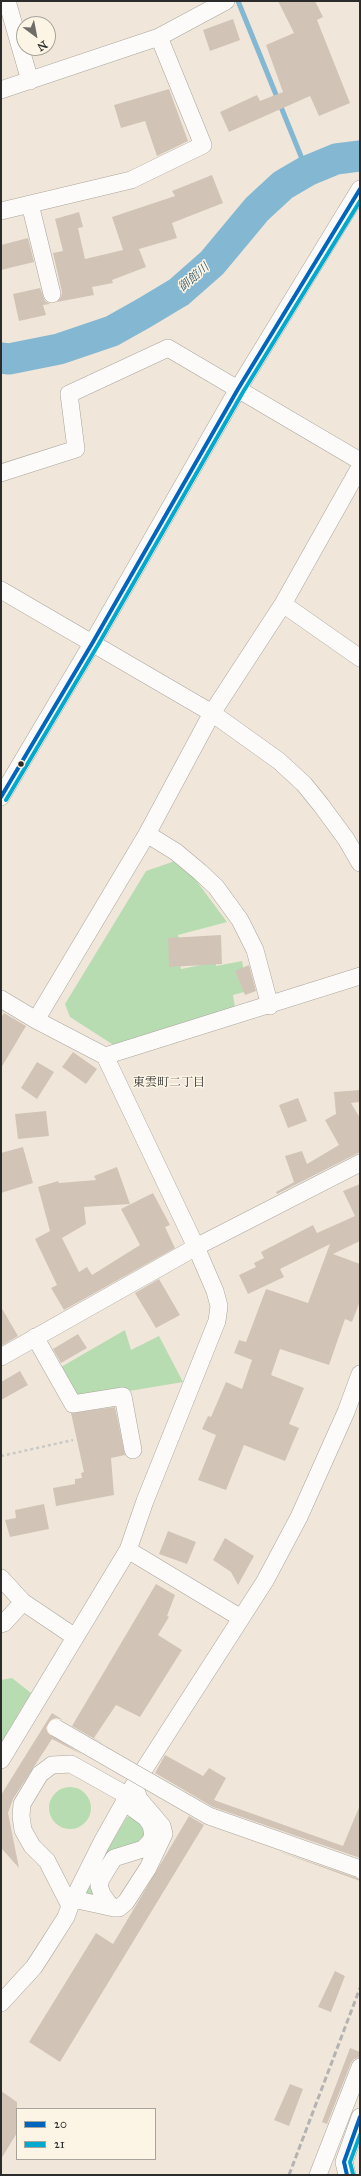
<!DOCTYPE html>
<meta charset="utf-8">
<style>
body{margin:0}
#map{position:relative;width:361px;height:2176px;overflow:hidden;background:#f0e7da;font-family:"IM FELL Great Primer",serif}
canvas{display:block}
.frame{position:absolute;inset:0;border:2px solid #2b2b2b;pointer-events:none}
.legend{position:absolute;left:16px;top:2108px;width:140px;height:52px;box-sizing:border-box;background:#fcf5e5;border:1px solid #a8a49b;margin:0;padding:5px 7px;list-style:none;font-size:12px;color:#2b2b2b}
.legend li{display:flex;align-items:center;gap:8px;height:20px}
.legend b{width:20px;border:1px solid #a8a49b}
.north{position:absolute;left:16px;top:16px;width:40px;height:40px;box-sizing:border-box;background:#fcf5e5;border:1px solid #a8a49b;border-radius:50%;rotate:148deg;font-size:11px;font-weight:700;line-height:16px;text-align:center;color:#2b2b2b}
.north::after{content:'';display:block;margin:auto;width:14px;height:18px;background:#706d68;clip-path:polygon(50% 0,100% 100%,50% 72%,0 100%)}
</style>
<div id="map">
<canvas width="361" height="2176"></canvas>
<div class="frame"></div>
<ul class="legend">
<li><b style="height:5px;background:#0065bd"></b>20</li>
<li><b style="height:5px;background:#00a9ce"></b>21</li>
</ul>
<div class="north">N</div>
</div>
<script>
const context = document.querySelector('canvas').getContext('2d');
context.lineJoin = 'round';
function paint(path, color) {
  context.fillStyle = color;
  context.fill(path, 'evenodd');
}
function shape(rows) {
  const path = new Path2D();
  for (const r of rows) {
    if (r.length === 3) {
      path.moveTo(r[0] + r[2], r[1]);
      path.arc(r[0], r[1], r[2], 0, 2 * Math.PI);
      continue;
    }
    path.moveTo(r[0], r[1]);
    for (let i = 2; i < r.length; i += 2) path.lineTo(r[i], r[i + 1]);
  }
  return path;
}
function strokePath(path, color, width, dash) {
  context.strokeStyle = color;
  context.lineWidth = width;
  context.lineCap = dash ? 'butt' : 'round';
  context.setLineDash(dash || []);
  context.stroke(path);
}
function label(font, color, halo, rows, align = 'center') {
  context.font = font + ' "IM FELL Great Primer","Noto Serif JP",serif';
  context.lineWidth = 3;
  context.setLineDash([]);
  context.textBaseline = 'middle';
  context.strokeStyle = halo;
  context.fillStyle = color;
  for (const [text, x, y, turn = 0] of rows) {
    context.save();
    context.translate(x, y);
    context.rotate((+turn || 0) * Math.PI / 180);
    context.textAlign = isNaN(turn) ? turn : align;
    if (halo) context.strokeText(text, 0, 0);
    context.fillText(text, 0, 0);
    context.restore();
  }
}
paint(shape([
 [175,861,195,879,227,922,178,935,180,943,176,944,181,969,216,962,216,966,242,961,248,991,233,995,236,1013,115,1046,70,1017,65,1004,146,871],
 [125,1330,131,1350,159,1336,183,1382,75,1400,61,1367],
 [12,1678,31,1693,1,1743,1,1680],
 [70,1808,21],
 [132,1816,140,1820,146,1832,141,1844,112,1853,102,1902,80,1895,127,1817]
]), '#b8dcb1');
strokePath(shape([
 [238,1,307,171]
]), '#83b7d2', 5);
strokePath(shape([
 [1,358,9,359,59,349,112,331,144,313,179,292,212,263,257,209,283,185,307,171,336,159,360,156]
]), '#83b7d2', 31);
paint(shape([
 [278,1,315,1,323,17,317,20,350,103,319,116,310,96,229,132,220,112,257,95,260,101,283,92,266,45,294,33],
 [233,19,240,40,210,51,203,30],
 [169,89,188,141,157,156,145,121,121,128,114,105],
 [212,175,223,203,172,223,177,238,139,249,146,267,112,280,113,283,92,287,94,295,57,302,61,297,62,292,53,253,63,251,55,219,79,212,83,227,78,228,85,259,123,250,112,217,175,196,172,191],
 [28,238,34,262,1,270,1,245],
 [40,288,45,301,50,304,43,305,46,315,19,321,13,294],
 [221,935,222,964,169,967,168,938],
 [249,965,256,991,245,995,235,971],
 [4,1013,26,1026,1,1068,1,1018],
 [73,1052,97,1069,86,1084,62,1067],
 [37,1062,54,1072,37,1099,21,1088],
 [360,1090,360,1102,351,1103,360,1118,360,1152,277,1194,276,1192,294,1182,285,1156,302,1151,307,1164,339,1145,325,1120,336,1114,334,1092],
 [298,1098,307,1121,288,1128,279,1105],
 [46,1111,49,1136,18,1139,15,1114],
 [23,1147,33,1183,1,1193,1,1153],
 [117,1167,130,1204,84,1207,86,1224,62,1238,79,1272,87,1267,92,1275,140,1245,121,1209,153,1193,170,1225,165,1227,175,1248,64,1310,51,1288,57,1285,35,1239,50,1231,38,1187,58,1181,59,1183,96,1180,94,1176],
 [360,1184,360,1241,333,1254,360,1264,360,1301,352,1322,345,1319,329,1365,280,1349,271,1375,304,1388,289,1424,299,1428,285,1461,244,1445,226,1490,198,1480,216,1435,202,1429,208,1416,211,1417,226,1382,242,1389,252,1360,234,1353,239,1340,246,1342,266,1289,308,1303,330,1244,280,1269,284,1277,248,1294,239,1275,256,1267,254,1263,264,1258,261,1252,313,1225,317,1233,355,1216,343,1191],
 [159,1279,180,1315,156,1328,135,1293],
 [1,1307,18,1336,1,1346],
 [78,1334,87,1348,61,1363,53,1349],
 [20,1371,28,1385,1,1400,1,1382],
 [115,1407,125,1455,111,1458,114,1495,56,1506,53,1488,75,1484,75,1479,82,1478,81,1473,84,1472,71,1413],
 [44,1504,49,1529,10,1537,5,1520,16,1518,15,1510],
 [168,1531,196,1542,187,1564,159,1554],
 [225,1538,254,1556,238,1585,231,1572,213,1560],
 [156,1584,175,1595,167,1616,169,1617,158,1635,182,1650,140,1717,116,1705,94,1738,105,1745,72,1726],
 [52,1713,63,1720,56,1718,51,1720,46,1728,48,1733,83,1755,52,1739,13,1799,8,1813,19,1868,2,1849,1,1795],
 [165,1755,203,1776,209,1768,226,1778,214,1800,343,1846,360,1805,360,1858,213,1807,155,1773],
 [189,1816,204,1825,60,2062,29,2042,96,1933,113,1944],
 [278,1851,360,1879,360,1881,283,1853],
 [335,1971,345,1976,331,2012,318,2007],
 [350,2048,360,2052,360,2057,354,2059,351,2063,327,2124,322,2122],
 [290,2084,303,2089,289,2126,274,2120],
 [1,2091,17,2102,17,2133,1,2159]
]), '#d1c4b7');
const minor = shape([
 [7,1,30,81],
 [1,90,159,37,226,1],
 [30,204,52,294],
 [1,211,131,180,203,145,159,37],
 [1,473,76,449,69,394,168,348,360,461],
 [1,590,212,713,279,761,304,784,321,805,346,839,360,863],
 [283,604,360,658],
 [1,797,93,642,238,389,360,189],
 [147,834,176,852,200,872,216,887,240,920,255,950,270,1006],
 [1,999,36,1020,105,1056,196,1247,215,1291,219,1306,217,1321,145,1501,128,1550,1,1760],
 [36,1020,147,834,212,713,283,604,360,467],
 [105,1056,360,976],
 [35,1337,73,1404,123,1396,133,1450],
 [1,1357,196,1247,360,1163],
 [128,1550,241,1618],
 [1,1578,23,1602,75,1637],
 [1,1624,4,1623,23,1602],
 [124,1802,146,1818,151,1825,153,1835,150,1842,143,1849,114,1858,101,1879,99,1886,102,1894,108,1903,114,1908,119,1908,126,1902,148,1868,164,1834,162,1826,139,1799,134,1785],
 [73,1899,114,1908],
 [70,1906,47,1861,32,1846,23,1830,21,1816,22,1804,40,1774,52,1765,71,1764,128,1796],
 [1,2003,34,1967,45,1950,66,1917,70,1906,102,1842,134,1785,265,1581,299,1517,346,1412,360,1374],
 [318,2175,360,2067],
 [347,2175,344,2162,360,2117]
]);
strokePath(minor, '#a8a49c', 18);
strokePath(shape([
 [1,1456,73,1440]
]), '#cbc9c6', 2.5, [3, 3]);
strokePath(minor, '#fdfbf9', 17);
strokePath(shape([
 [289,2175,360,1988]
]), '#b4b3b1', 3, [6, 3]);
const minorBridge = shape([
 [56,1728,209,1816,360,1869]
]);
strokePath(minorBridge, '#a8a49c', 18, []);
strokePath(minorBridge, '#fdfbf9', 17);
strokePath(shape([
 [1,797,93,642,238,389,360,189],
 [347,2175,344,2162,360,2117]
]), '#0065bd', 4);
strokePath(shape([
 [6,800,98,645,243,392,360,201],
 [353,2174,350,2162,360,2135]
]), '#00a9ce', 4);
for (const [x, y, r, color] of [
 [21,764,3.5,"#2b2b2b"]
]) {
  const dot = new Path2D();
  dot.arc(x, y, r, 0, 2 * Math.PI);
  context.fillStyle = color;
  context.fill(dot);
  strokePath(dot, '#fcf5e5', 1.5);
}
label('italic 12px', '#3b5b6c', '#fcf5e5', [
 ["御館川",194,278,-41]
]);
label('12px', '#2b2b2b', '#fcf5e5', [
 ["東雲町二丁目",169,1083]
]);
</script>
